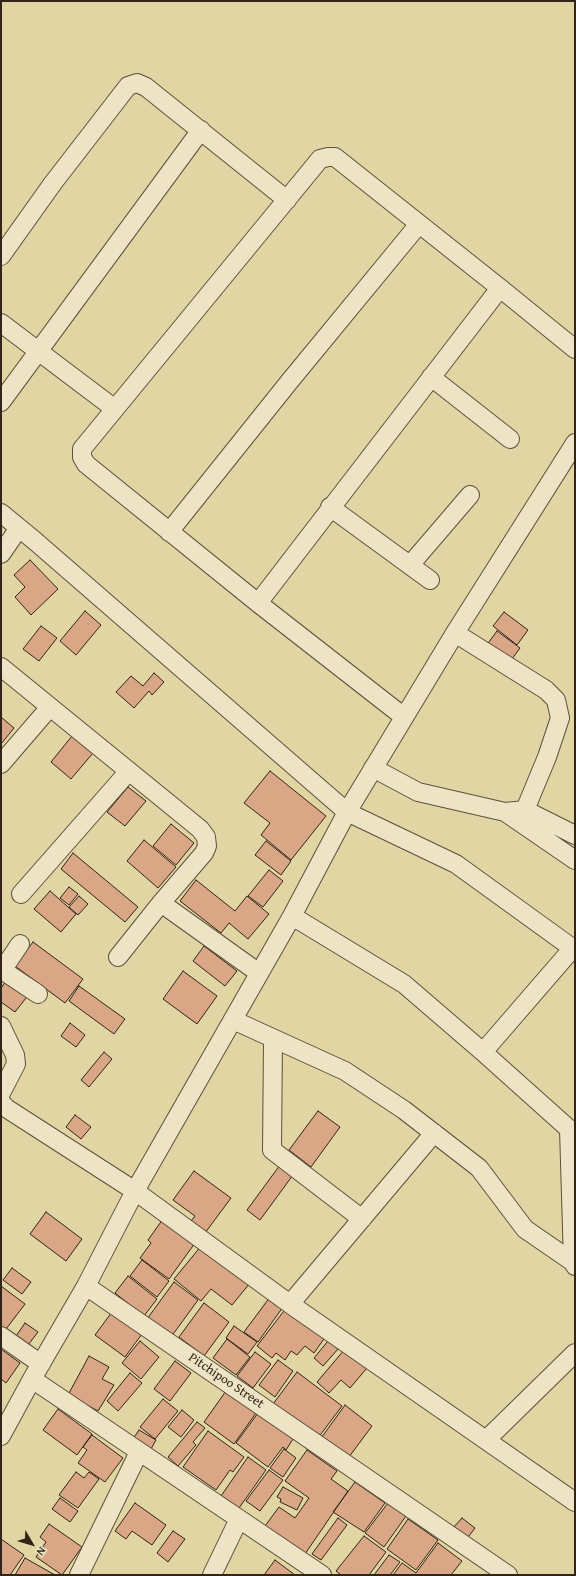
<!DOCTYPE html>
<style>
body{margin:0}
#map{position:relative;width:576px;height:1576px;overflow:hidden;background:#e2d5a4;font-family:"Gentium Book Plus",serif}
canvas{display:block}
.frame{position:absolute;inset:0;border:2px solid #312418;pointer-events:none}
.north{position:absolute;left:12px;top:1524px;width:40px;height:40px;-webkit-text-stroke:3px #ece4c4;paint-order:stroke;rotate:128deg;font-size:11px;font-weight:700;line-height:16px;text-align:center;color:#312418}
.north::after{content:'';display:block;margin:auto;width:14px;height:18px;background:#312418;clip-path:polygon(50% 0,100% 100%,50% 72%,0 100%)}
</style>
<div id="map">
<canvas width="576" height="1576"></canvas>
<div class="frame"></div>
<div class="north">N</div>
</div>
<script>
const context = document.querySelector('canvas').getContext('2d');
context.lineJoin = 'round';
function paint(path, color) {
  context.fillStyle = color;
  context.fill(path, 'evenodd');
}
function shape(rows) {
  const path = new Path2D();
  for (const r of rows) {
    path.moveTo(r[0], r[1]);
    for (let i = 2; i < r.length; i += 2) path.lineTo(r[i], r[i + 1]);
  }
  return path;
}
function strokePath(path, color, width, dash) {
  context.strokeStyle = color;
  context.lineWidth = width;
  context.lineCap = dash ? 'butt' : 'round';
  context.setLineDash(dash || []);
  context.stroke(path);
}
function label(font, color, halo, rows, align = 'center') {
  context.font = font + ' "Gentium Book Plus",serif';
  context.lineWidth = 3;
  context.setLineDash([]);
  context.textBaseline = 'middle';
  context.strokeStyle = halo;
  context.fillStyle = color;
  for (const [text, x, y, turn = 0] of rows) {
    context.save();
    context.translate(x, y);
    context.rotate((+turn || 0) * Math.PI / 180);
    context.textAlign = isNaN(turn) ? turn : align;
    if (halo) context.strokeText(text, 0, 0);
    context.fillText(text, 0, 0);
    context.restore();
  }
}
const building = shape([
 [30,560,58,589,31,615,15,597,25,587,14,575,30,560],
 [85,611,101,625,76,655,60,641,85,611],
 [504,612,528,630,517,645,493,626,504,612],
 [41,626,57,638,39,661,23,649,41,626],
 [497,631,520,648,509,663,486,646,497,631],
 [154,673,164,682,152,695,149,691,134,708,116,692,131,676,143,686,154,673],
 [1,717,14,728,1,744,1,717],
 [72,736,93,753,71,779,51,762,72,736],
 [270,771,326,816,291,860,261,835,270,823,244,803,270,771],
 [128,787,146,801,125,826,107,812,128,787],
 [171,824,194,843,176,865,153,846,171,824],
 [144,840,176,867,158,888,127,861,144,840],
 [266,841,291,861,281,875,255,855,266,841],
 [73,853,138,907,125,922,61,869,73,853],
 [269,870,283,881,263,907,248,896,269,870],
 [196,880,235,911,247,896,269,914,248,939,229,923,221,933,180,901,196,880],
 [69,887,78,894,69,905,60,898,69,887],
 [50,891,76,914,61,932,34,909,50,891],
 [79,896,88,904,78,915,69,907,79,896],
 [33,942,83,979,65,1003,15,966,33,942],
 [204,946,237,971,225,986,193,961,204,946],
 [183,971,217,996,197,1024,163,999,183,971],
 [9,977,30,993,15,1012,1,1002,1,988,9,977],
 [79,986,125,1019,114,1034,69,1001,79,986],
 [70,1023,85,1035,76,1047,61,1036,70,1023],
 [104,1052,112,1059,89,1087,81,1080,104,1052],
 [318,1111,340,1127,311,1167,289,1150,318,1111],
 [75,1115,91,1127,81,1139,66,1127,75,1115],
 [280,1165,293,1175,260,1220,247,1210,280,1165],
 [194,1171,231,1198,205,1233,190,1222,195,1216,173,1200,194,1171],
 [46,1212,82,1239,66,1261,30,1234,46,1212],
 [163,1219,195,1243,169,1279,140,1258,151,1243,148,1240,163,1219],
 [202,1245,250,1283,232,1305,211,1289,201,1301,174,1279,202,1245],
 [142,1260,169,1281,157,1297,130,1276,142,1260],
 [12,1268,31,1282,22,1294,3,1280,12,1268],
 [128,1276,157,1299,144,1316,115,1293,128,1276],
 [174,1282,198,1300,171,1337,147,1319,174,1282],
 [1,1286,25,1304,3,1333,1,1332,1,1286],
 [270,1297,283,1307,258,1342,244,1332,270,1297],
 [204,1303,229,1322,204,1356,179,1337,204,1303],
 [287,1307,326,1336,314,1353,305,1346,297,1355,291,1351,285,1360,276,1353,272,1358,257,1346,287,1307],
 [112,1312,142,1334,125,1357,95,1335,112,1312],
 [25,1323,38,1332,28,1345,16,1336,25,1323],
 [234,1326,257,1342,248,1354,226,1338,234,1326],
 [227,1339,250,1357,236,1375,213,1358,227,1339],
 [140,1341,159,1357,141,1379,122,1363,140,1341],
 [328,1341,338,1349,323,1366,314,1358,328,1341],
 [1,1349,20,1363,6,1383,1,1379,1,1349],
 [345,1349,367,1368,350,1388,341,1380,329,1393,317,1382,345,1349],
 [255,1352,271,1364,253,1388,237,1376,255,1352],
 [89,1356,109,1367,102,1379,114,1385,98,1411,68,1395,89,1356],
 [278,1360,293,1371,275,1397,259,1385,278,1360],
 [175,1361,191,1373,170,1401,154,1389,175,1361],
 [297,1372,342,1406,318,1438,273,1404,297,1372],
 [130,1373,142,1383,118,1411,107,1401,130,1373],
 [226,1391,256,1413,234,1444,204,1422,226,1391],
 [163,1399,178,1411,155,1439,140,1427,163,1399],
 [345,1405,372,1426,346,1461,319,1441,345,1405],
 [58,1409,92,1434,77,1455,43,1430,58,1409],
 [182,1410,194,1420,181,1437,168,1427,182,1410],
 [258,1413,293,1439,286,1450,283,1447,268,1467,236,1443,258,1413],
 [197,1422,205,1428,193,1442,196,1445,178,1466,168,1457,197,1422],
 [139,1430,156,1440,151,1449,133,1439,139,1430],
 [208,1431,244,1457,233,1472,230,1470,216,1490,183,1467,208,1431],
 [92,1435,123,1458,105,1482,78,1463,87,1450,83,1447,92,1435],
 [284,1449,296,1458,283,1477,270,1468,284,1449],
 [307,1450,337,1471,331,1479,348,1491,305,1554,265,1526,279,1507,295,1518,309,1498,285,1481,307,1450],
 [248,1457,266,1470,239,1508,221,1496,248,1457],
 [269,1470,283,1480,260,1511,246,1501,269,1470],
 [76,1472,84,1478,89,1472,99,1479,78,1508,59,1495,76,1472],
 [355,1482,385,1503,364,1532,333,1512,355,1482],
 [283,1487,303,1498,297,1510,280,1502,281,1499,277,1497,283,1487],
 [60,1498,78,1511,70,1522,52,1509,60,1498],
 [135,1503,166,1525,152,1545,132,1531,126,1539,115,1531,135,1503],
 [388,1503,406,1516,384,1547,365,1533,388,1503],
 [338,1518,347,1525,321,1560,312,1554,338,1518],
 [462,1518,475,1528,466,1540,452,1529,462,1518],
 [408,1519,438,1540,416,1570,387,1549,408,1519],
 [49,1524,82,1547,62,1575,36,1557,46,1542,40,1537,49,1524],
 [173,1531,185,1539,168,1562,157,1553,173,1531],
 [364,1536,386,1552,369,1575,341,1575,336,1571,364,1536],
 [1,1539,24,1555,10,1575,1,1575,1,1539],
 [438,1543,462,1561,451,1575,393,1575,402,1563,416,1573,438,1543],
 [389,1555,400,1562,390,1575,374,1575,389,1555],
 [25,1558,55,1575,15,1575,25,1558],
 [275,1560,295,1575,264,1575,275,1560]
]);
paint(building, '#daa786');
strokePath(building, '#312418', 1);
const minor = shape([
 [1,256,53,183,128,86,137,83,146,87,287,200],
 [1,323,115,409],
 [431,377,510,439],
 [1,402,201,130],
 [330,507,430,580],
 [1,513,35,541,347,812,456,864,575,950],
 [169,532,289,382,419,224],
 [1,554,19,528],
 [410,565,470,495],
 [258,603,500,288],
 [455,633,546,690,556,700,560,718,547,757,525,810,575,835],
 [1,667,200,829,206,837,207,846,204,853,161,903,118,957],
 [404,717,258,603,86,464,82,457,82,449,320,159,328,157,335,157,500,288,575,349],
 [1,764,50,707],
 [373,768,418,792,505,812,525,810],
 [505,812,575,860],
 [21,894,129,771],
 [161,903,259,973],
 [292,916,404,984,483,1052,569,1129,573,1262,575,1266],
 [2,970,38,994],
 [1,972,20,944],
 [233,1020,345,1071,404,1110,479,1168,525,1229,573,1262],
 [1,1026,15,1055,16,1064,1,1093],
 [273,1039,272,1150,362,1219],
 [483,1052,573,948],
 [1,1102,6,1108,135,1191,290,1304,575,1502],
 [86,1286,508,1575],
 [290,1304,434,1133],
 [1,1336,41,1364],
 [32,1379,322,1575],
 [1,1436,32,1379,86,1286,135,1191,292,916,347,812,455,633,575,443],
 [486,1440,575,1353],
 [79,1575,139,1452],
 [212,1575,239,1519]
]);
strokePath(minor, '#5d503b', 20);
strokePath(minor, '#ece4c4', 18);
label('13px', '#312418', '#ece4c4', [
 ["Pitchipoo Street",226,1381,34]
]);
</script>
